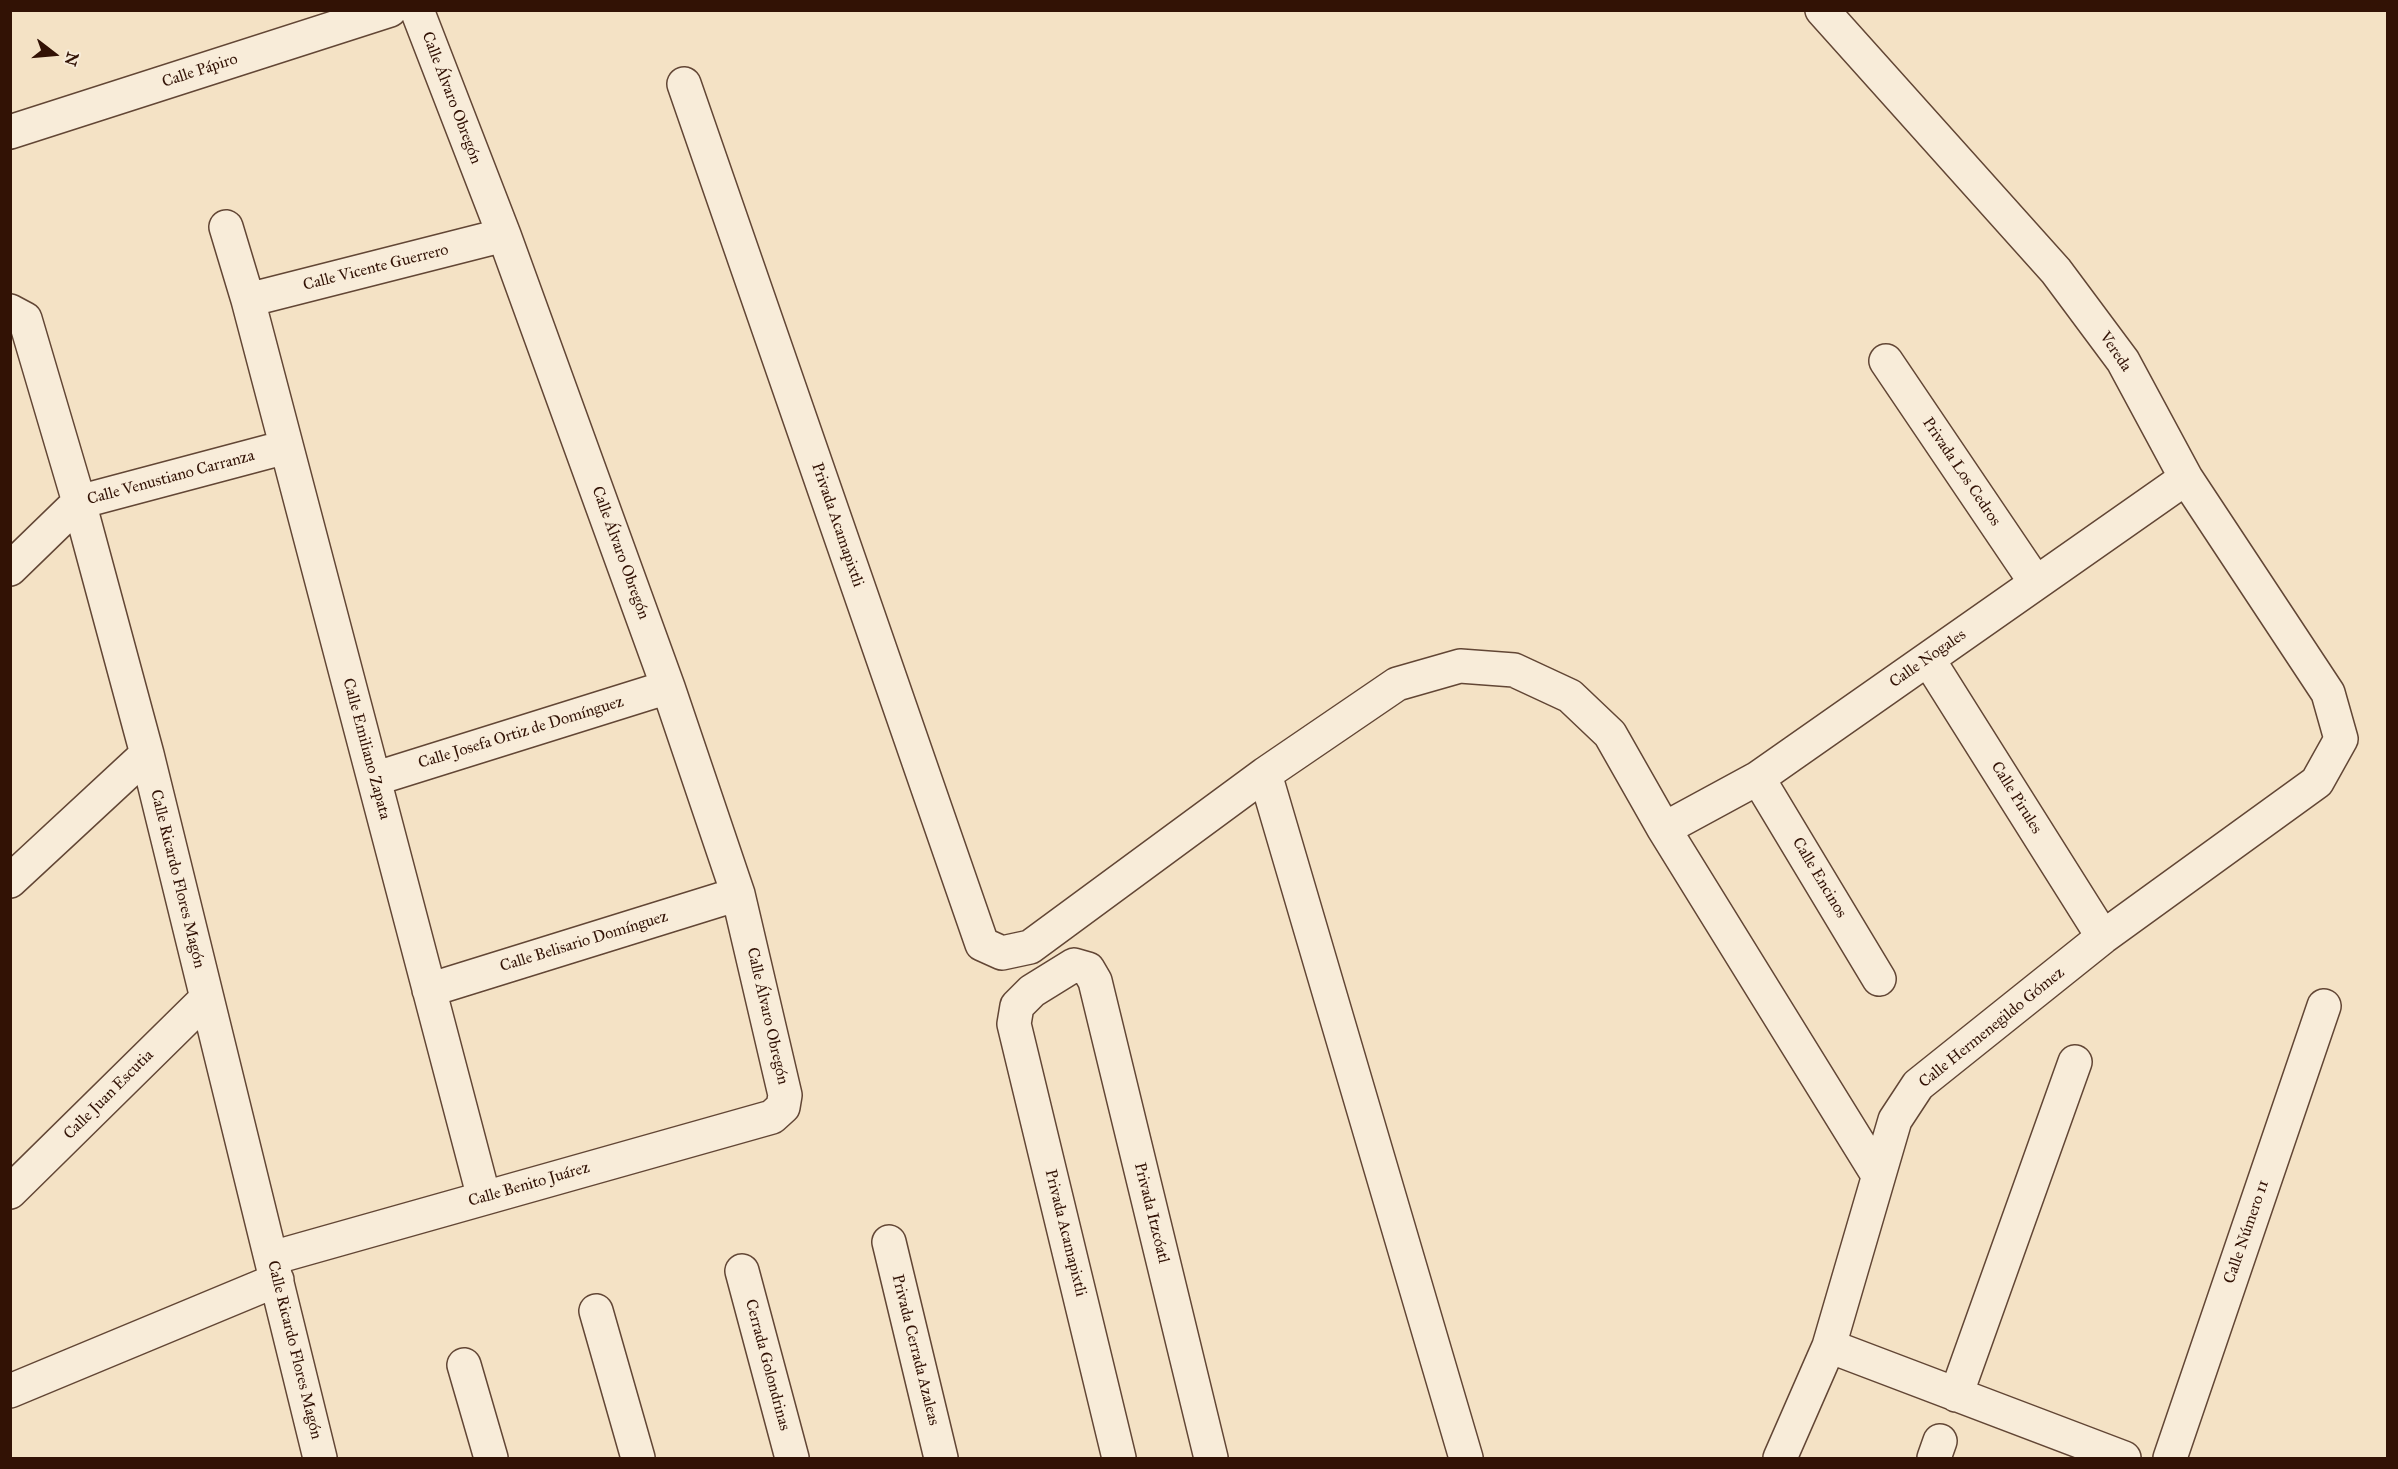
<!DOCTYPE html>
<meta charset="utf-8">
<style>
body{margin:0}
#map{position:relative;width:2398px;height:1469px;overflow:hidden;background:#f4e2c5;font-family:"IM FELL Great Primer",serif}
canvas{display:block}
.frame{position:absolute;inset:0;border:12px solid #321205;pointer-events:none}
.north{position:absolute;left:24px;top:24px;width:60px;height:60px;-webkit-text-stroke:4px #f8ecd9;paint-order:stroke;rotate:106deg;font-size:16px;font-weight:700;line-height:24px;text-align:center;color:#321205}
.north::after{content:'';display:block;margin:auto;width:21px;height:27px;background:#321205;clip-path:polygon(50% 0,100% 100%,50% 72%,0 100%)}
</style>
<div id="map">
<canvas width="2398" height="1469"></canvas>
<div class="frame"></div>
<div class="north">N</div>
</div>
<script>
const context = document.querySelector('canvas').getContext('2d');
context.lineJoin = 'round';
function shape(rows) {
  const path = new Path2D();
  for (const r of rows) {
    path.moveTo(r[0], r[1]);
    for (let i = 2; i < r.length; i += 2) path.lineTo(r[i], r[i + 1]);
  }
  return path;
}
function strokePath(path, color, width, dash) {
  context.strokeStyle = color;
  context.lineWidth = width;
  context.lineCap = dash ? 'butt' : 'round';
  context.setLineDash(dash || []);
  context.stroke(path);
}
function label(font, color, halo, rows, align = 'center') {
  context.font = font + ' "IM FELL Great Primer",serif';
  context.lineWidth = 6;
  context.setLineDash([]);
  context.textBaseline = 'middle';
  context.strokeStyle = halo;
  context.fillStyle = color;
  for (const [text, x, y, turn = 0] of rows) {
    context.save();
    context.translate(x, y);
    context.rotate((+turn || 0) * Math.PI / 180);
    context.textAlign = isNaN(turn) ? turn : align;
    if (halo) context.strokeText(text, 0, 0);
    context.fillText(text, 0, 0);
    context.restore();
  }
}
const minor = shape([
 [684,84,982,944,1002,953,1030,947,1265,774,1397,684,1460,666,1514,670,1570,696,1610,734,1664,829,1878,1175],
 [10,132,390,10],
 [226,227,248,300,484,1198],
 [248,300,504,235],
 [10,311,25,319,79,502,147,754,320,1458],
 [1886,361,2036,583],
 [10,569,79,502,286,447],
 [1928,659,2103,937],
 [1265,774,1466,1458],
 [1758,778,1879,979],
 [374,779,668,687],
 [1664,829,1758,778,2186,478],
 [10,881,147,754],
 [429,990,738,894],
 [10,1192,207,998],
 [889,1242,941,1458],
 [272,1258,772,1117,783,1107,785,1095,738,894,668,687,504,235,417,10],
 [742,1271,792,1458],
 [596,1311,638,1458],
 [1829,1346,2124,1458],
 [464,1365,491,1458],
 [10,1391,277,1280],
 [1956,1395,2075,1062],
 [1119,1458,1014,1024,1017,1006,1032,991,1074,965,1088,969,1095,981,1211,1458],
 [1780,1458,1829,1346,1895,1120,1918,1085,2103,937,2317,782,2341,739,2328,693,2186,478,2123,361,2056,271,1822,10],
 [1934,1458,1940,1441],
 [2170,1458,2324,1006]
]);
strokePath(minor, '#624635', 36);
strokePath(minor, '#f8ecd9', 33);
label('16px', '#321205', '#f8ecd9', [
 ["Calle Pápiro",200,71,-18],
 ["Calle Álvaro Obregón",451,98,69],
 ["Calle Vicente Guerrero",376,268,-14],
 ["Vereda",2115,352,56],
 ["Privada Los Cedros",1961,472,56],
 ["Calle Venustiano Carranza",171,478,-15],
 ["Privada Acamapixtli",837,525,71],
 ["Calle Álvaro Obregón",620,553,70],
 ["Calle Nogales",1928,659,-35],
 ["Calle Josefa Ortiz de Domínguez",521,733,-17],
 ["Calle Emiliano Zapata",366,749,75],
 ["Calle Pirules",2016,798,58],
 ["Calle Encinos",1819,878,59],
 ["Calle Ricardo Flores Magón",177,879,76],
 ["Calle Belisario Domínguez",584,942,-17],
 ["Calle Álvaro Obregón",767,1016,77],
 ["Calle Hermenegildo Gómez",1992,1028,-39],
 ["Calle Juan Escutia",109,1095,-45],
 ["Calle Benito Juárez",529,1185,-16],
 ["Privada Itzcóatl",1151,1213,76],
 ["Calle Número 11",2247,1232,-71],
 ["Privada Acamapixtli",1065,1233,76],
 ["Calle Ricardo Flores Magón",294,1350,76],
 ["Privada Cerrada Azaleas",915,1350,76],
 ["Cerrada Golondrinas",767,1365,75]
]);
</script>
